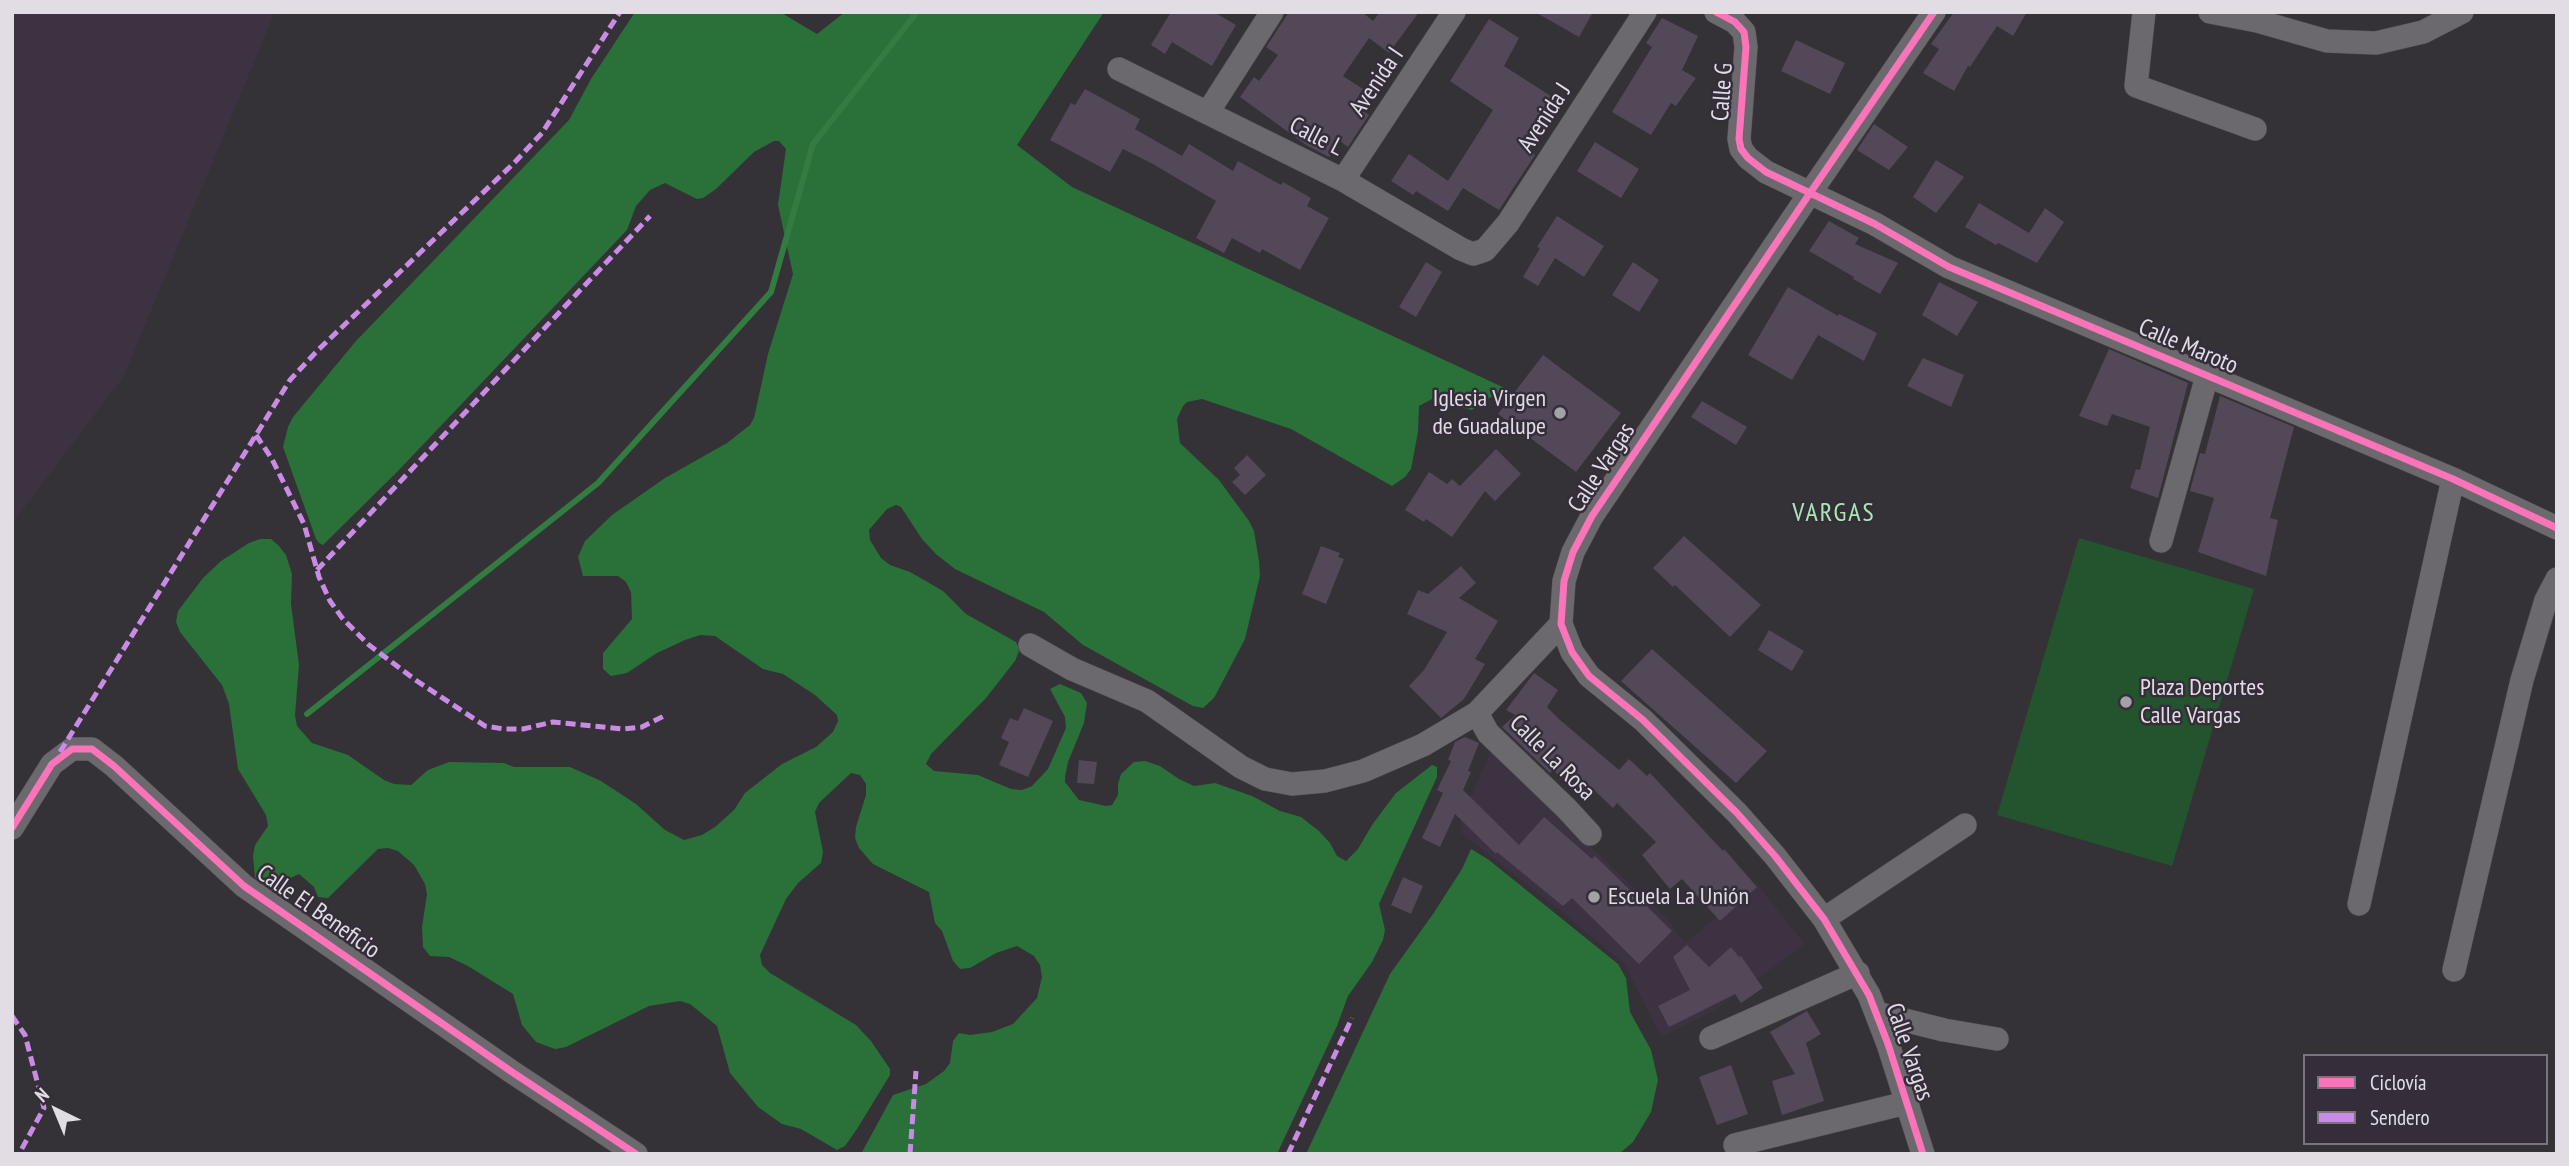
<!DOCTYPE html>
<meta charset="utf-8">
<style>
body{margin:0}
#map{position:relative;width:2569px;height:1166px;overflow:hidden;background:#343137;font-family:"PT Sans Narrow",sans-serif}
canvas{display:block}
.frame{position:absolute;inset:0;border:14px solid #e2dde5;pointer-events:none}
.legend{position:absolute;left:2303px;top:1054px;width:245px;height:91px;box-sizing:border-box;background:#352e3a;border:2px solid #7a747e;margin:0;padding:9px 12px;list-style:none;font-size:21px;color:#e2dde5}
.legend li{display:flex;align-items:center;gap:14px;height:35px}
.legend b{width:35px;border:2px solid #7a747e}
.north{position:absolute;left:21px;top:1075px;width:70px;height:70px;-webkit-text-stroke:5px #352e3a;paint-order:stroke;rotate:317deg;font-size:19px;font-weight:700;line-height:28px;text-align:center;color:#e2dde5}
.north::after{content:'';display:block;margin:auto;width:24px;height:32px;background:#e2dde5;clip-path:polygon(50% 0,100% 100%,50% 72%,0 100%)}
</style>
<div id="map">
<canvas width="2569" height="1166"></canvas>
<div class="frame"></div>
<ul class="legend">
<li><b style="height:9px;background:#fb73b8"></b>Ciclovía</li>
<li><b style="height:9px;background:#ca8be6"></b>Sendero</li>
</ul>
<div class="north">N</div>
</div>
<script>
const context = document.querySelector('canvas').getContext('2d');
context.lineJoin = 'round';
function paint(path, color) {
  context.fillStyle = color;
  context.fill(path, 'evenodd');
}
function shape(rows) {
  const path = new Path2D();
  for (const r of rows) {
    path.moveTo(r[0], r[1]);
    for (let i = 2; i < r.length; i += 2) path.lineTo(r[i], r[i + 1]);
  }
  return path;
}
function strokePath(path, color, width, dash) {
  context.strokeStyle = color;
  context.lineWidth = width;
  context.lineCap = dash ? 'butt' : 'round';
  context.setLineDash(dash || []);
  context.stroke(path);
}
function label(font, color, halo, rows, align = 'center') {
  context.font = font + ' "PT Sans Narrow",sans-serif';
  context.lineWidth = 5;
  context.setLineDash([]);
  context.textBaseline = 'middle';
  context.strokeStyle = halo;
  context.fillStyle = color;
  for (const [text, x, y, turn = 0] of rows) {
    context.save();
    context.translate(x, y);
    context.rotate((+turn || 0) * Math.PI / 180);
    context.textAlign = isNaN(turn) ? turn : align;
    if (halo) context.strokeText(text, 0, 0);
    context.fillText(text, 0, 0);
    context.restore();
  }
}
paint(shape([
 [12,12,275,12,124,376,12,524],
 [1492,749,1583,840,1668,919,1685,943,1757,884,1805,944,1715,1010,1661,1037,1625,965,1561,911,1461,833,1461,817]
]), '#3c3242');
paint(shape([
 [2079,538,2254,589,2172,866,1997,815]
]), '#24542e');
paint(shape([
 [635,12,780,12,817,34,845,12,1104,12,1017,145,1072,187,1509,390,1487,399,1481,406,1471,410,1432,399,1419,406,1418,432,1411,469,1405,477,1392,486,1291,429,1202,399,1187,402,1183,406,1177,419,1180,443,1219,480,1249,521,1254,531,1259,561,1260,576,1245,639,1214,698,1203,708,1193,706,1083,645,1044,612,955,569,937,555,922,539,901,507,896,505,887,509,869,530,870,540,881,558,890,565,910,572,943,591,966,614,1016,642,1018,646,1019,651,1015,661,986,698,931,754,926,764,934,771,978,775,1011,789,1022,790,1032,786,1048,769,1066,728,1065,717,1050,689,1060,684,1081,693,1087,703,1084,723,1068,762,1065,777,1065,782,1079,800,1106,806,1112,805,1118,795,1118,784,1121,774,1134,762,1145,761,1160,766,1179,779,1194,786,1215,783,1252,796,1280,811,1301,817,1319,831,1330,843,1337,856,1346,861,1358,849,1372,825,1396,793,1432,765,1437,767,1437,777,1379,904,1385,930,1383,940,1372,962,1348,996,1337,1026,1277,1154,861,1154,893,1095,926,1084,944,1071,950,1063,953,1041,959,1033,970,1035,992,1032,1013,1024,1037,998,1042,977,1040,965,1034,956,1017,946,996,953,970,968,960,969,953,961,942,931,935,923,929,892,873,864,859,848,855,838,856,827,866,795,866,784,860,775,851,773,819,803,815,812,823,852,821,863,798,883,786,899,760,955,762,965,770,973,856,1025,871,1041,890,1069,890,1075,857,1129,845,1146,837,1150,801,1129,782,1124,758,1107,730,1073,717,1026,690,1004,680,1001,649,1006,566,1047,555,1049,536,1042,522,1025,513,994,468,966,449,957,430,956,423,947,422,927,427,894,425,884,414,865,398,851,388,848,378,849,328,898,318,897,314,887,299,874,271,887,261,886,255,877,253,856,255,845,268,826,266,815,238,769,229,704,222,685,180,632,176,622,178,611,203,578,221,561,249,543,260,539,271,539,279,546,286,555,292,574,291,604,299,665,295,715,297,726,312,743,348,755,384,780,394,784,411,785,428,770,449,762,504,763,514,767,570,767,601,781,636,804,665,830,684,840,702,835,715,827,734,810,745,793,782,764,816,747,833,732,838,721,837,715,815,695,783,674,763,669,715,636,700,635,685,640,657,653,627,673,611,676,603,669,603,653,632,619,631,592,626,582,618,576,583,576,578,557,585,541,612,515,665,478,727,443,750,425,754,418,768,354,793,274,778,205,786,149,779,141,774,141,754,152,716,189,703,198,697,199,665,183,650,190,636,206,627,230,397,472,323,545,319,543,316,539,283,447,288,427,293,417,356,341,569,120,591,79],
 [1471,849,1489,860,1618,964,1626,978,1630,1012,1651,1050,1658,1080,1651,1112,1633,1142,1619,1154,1306,1154,1390,974,1433,914,1462,869]
]), '#2a7039');
strokePath(shape([
 [307,714,598,483,771,292,813,144,917,12]
]), '#327b41', 6);
paint(shape([
 [1171,12,1214,12,1236,25,1212,66,1172,42,1165,54,1151,45],
 [1289,12,1362,12,1373,21,1380,12,1419,12,1389,53,1369,38,1343,76,1363,89,1353,105,1369,115,1348,147,1340,141,1329,157,1306,145,1240,97,1254,77,1259,81,1278,55,1266,47],
 [1535,12,1593,12,1579,37],
 [1954,12,2027,12,2013,36,1997,26,1970,67,1968,66,1954,91,1923,73,1939,49,1931,44],
 [1662,18,1698,36,1682,70,1696,78,1676,106,1671,103,1651,135,1612,112,1652,47,1646,43],
 [1489,19,1519,38,1504,66,1554,98,1521,146,1535,155,1499,210,1463,188,1448,211,1416,191,1413,195,1391,181,1409,154,1448,181,1493,110,1450,81],
 [1796,40,1845,63,1830,94,1781,71],
 [1085,89,1140,119,1135,129,1182,156,1189,144,1233,171,1238,161,1281,185,1283,182,1311,198,1307,206,1329,218,1300,270,1262,249,1260,253,1232,238,1224,253,1196,238,1216,201,1151,163,1123,149,1110,172,1050,140,1071,103,1075,105],
 [1874,124,1908,147,1889,170,1857,150],
 [1595,142,1639,169,1621,198,1577,171],
 [1936,160,1964,177,1936,213,1913,197],
 [1979,203,2029,233,2045,208,2064,222,2037,263,1998,243,1996,245,1965,227],
 [1557,216,1604,246,1584,277,1555,258,1538,286,1523,277,1540,248,1537,247],
 [1829,221,1859,238,1855,244,1898,263,1880,294,1853,279,1854,277,1809,251],
 [1426,262,1442,272,1416,317,1399,307],
 [1633,262,1659,280,1639,312,1612,295],
 [1939,282,1978,302,1957,336,1922,315],
 [1788,287,1838,316,1839,314,1877,333,1864,361,1818,335,1792,380,1748,355],
 [2109,349,2188,383,2158,498,2130,488,2136,469,2140,470,2150,427,2112,414,2107,426,2079,416],
 [1543,355,1621,413,1576,472,1498,414],
 [1923,358,1964,375,1951,407,1907,386],
 [2220,396,2294,427,2270,518,2278,520,2266,576,2198,552,2214,498,2190,491,2200,453,2205,454],
 [1702,401,1747,427,1736,445,1691,417],
 [1496,449,1521,474,1495,501,1485,491,1452,537,1426,519,1424,522,1405,510,1429,472,1447,484,1452,479,1460,486],
 [1247,455,1266,475,1245,495,1232,482,1240,475,1234,468],
 [1684,536,1761,605,1730,637,1675,585,1673,587,1653,568],
 [1321,546,1340,553,1338,557,1344,559,1326,604,1302,594],
 [1461,566,1476,583,1459,598,1498,621,1475,659,1485,664,1464,699,1441,718,1409,686,1424,670,1447,632,1407,614,1418,590,1428,594],
 [1769,630,1804,651,1792,671,1758,650],
 [1652,649,1767,751,1736,783,1621,681],
 [1534,673,1558,690,1547,707,1560,720,1619,770,1629,759,1647,776,1650,773,1723,851,1724,849,1757,887,1720,921,1682,879,1670,889,1642,855,1656,842,1617,803,1613,808,1593,789,1583,799,1553,770,1550,773,1502,727,1515,715,1506,710],
 [1024,708,1053,721,1028,777,999,765,1009,742,1001,738,1010,718,1018,721],
 [1465,737,1479,743,1468,771,1471,772,1463,790,1519,845,1544,817,1592,859,1595,856,1672,931,1639,964,1572,898,1563,906,1497,852,1496,854,1455,814,1440,847,1422,838,1443,793,1437,790,1451,761,1448,760,1455,742],
 [1079,760,1097,762,1094,784,1077,783],
 [1403,877,1423,886,1411,914,1391,905],
 [1687,945,1709,967,1731,947,1739,957,1741,956,1763,988,1741,1003,1735,994,1669,1027,1658,1006,1690,990,1673,957],
 [1807,1011,1821,1034,1806,1043,1824,1101,1782,1115,1772,1081,1795,1074,1770,1032],
 [1731,1065,1748,1114,1717,1125,1699,1077]
]), '#534858');
const minor = shape([
 [1716,12,1735,22,1744,32,1746,47,1739,139,1741,149,1748,158,1766,172,1875,224,1949,267,2453,479,2557,528],
 [2144,12,2136,86,2255,129],
 [2210,12,2257,21,2327,41,2376,43,2423,32,2462,12],
 [1119,69,1343,180,1461,249,1473,254,1485,250,1508,223,1645,12],
 [1208,112,1272,12],
 [1343,180,1454,12],
 [2161,541,2207,376],
 [1561,624,1477,713,1488,733,1566,808,1590,834],
 [1030,645,1072,669,1147,701,1241,767,1265,779,1292,784,1325,781,1363,771,1423,745,1477,713],
 [12,828,52,764,72,749,92,749,114,766,244,886,512,1072,636,1154],
 [2359,904,2453,479],
 [1824,919,1965,825],
 [2454,970,2522,680,2546,600,2557,579],
 [1876,1013,1944,1030,1997,1039],
 [1711,1038,1858,973],
 [1735,1145,1906,1103],
 [1923,1154,1888,1044,1869,995,1824,919,1775,856,1737,813,1643,720,1589,676,1572,652,1561,624,1564,581,1573,552,1592,516,1810,193,1934,12]
]);
strokePath(minor, '#504d52', 24);
strokePath(minor, '#6c696e', 23);
strokePath(shape([
 [256,435,272,459,304,524,319,577,330,601,343,619,369,645,417,681,485,726,504,729,523,729,553,722,623,729,642,727,664,716],
 [317,570,650,216],
 [60,752,290,380,317,351,514,163,542,133,620,12],
 [12,1016,25,1035,44,1108,19,1154],
 [910,1154,916,1071],
 [1288,1154,1352,1018]
]), '#ca8be6', 5, [10, 5]);
strokePath(shape([
 [1716,12,1735,22,1744,32,1746,47,1739,139,1741,149,1748,158,1766,172,1875,224,1949,267,2453,479,2557,528],
 [12,828,52,764,72,749,92,749,114,766,244,886,512,1072,636,1154],
 [1923,1154,1888,1044,1869,995,1824,919,1775,856,1737,813,1643,720,1589,676,1572,652,1561,624,1564,581,1573,552,1592,516,1810,193,1934,12]
]), '#fb73b8', 7);
for (const [x, y, r, color] of [
 [1560,413,7,"#a5a1a8"],
 [2126,702,7,"#a5a1a8"],
 [1594,897,7,"#a5a1a8"]
]) {
  const dot = new Path2D();
  dot.arc(x, y, r, 0, 2 * Math.PI);
  context.fillStyle = color;
  context.fill(dot);
  strokePath(dot, '#352e3a', 2.5);
}
label('24px', '#e2dde5', '#352e3a', [
 ["Avenida I",1377,82,-56],
 ["Calle G",1723,92,-86],
 ["Avenida J",1545,118,-57],
 ["Calle L",1316,137,27],
 ["Calle Maroto",2188,347,23],
 ["Calle Vargas",1602,468,-57],
 ["Calle La Rosa",1552,758,45],
 ["Calle El Beneficio",318,912,35],
 ["Calle Vargas",1909,1052,71]
]);
label('24px', '#e2dde5', '#352e3a', [
 ["Iglesia Virgen",1546,399,"right"],
 ["de Guadalupe",1546,427,"right"],
 ["Plaza Deportes",2140,688],
 ["Calle Vargas",2140,716],
 ["Escuela La Unión",1608,897]
], 'left');
context.letterSpacing = '2px';
label('26px', '#a9e8af', '#352e3a', [
 ["VARGAS",1834,514]
]);
context.letterSpacing = '0px';
</script>
